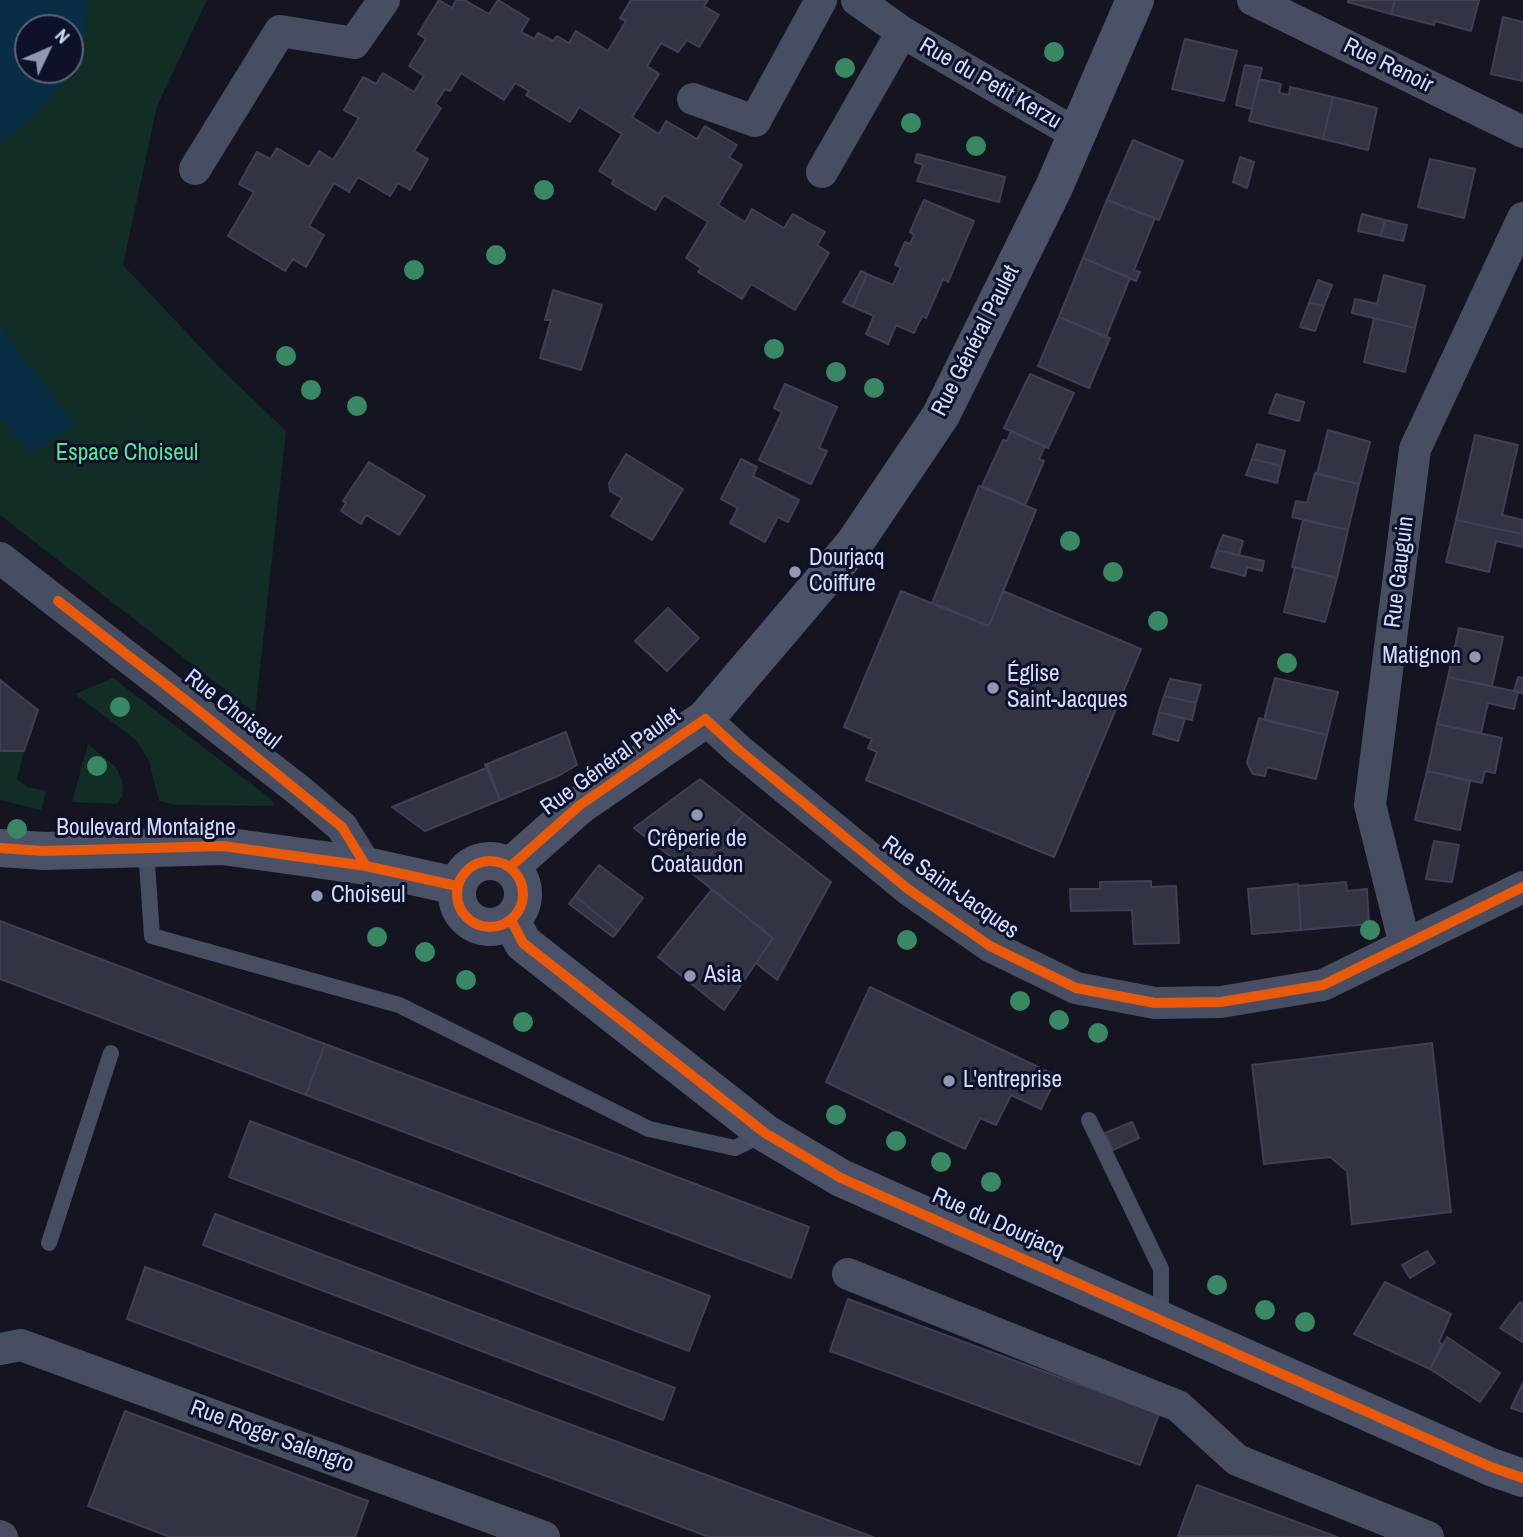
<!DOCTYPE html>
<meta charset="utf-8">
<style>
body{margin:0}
#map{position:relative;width:1523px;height:1537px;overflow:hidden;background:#141521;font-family:"Archivo Narrow",sans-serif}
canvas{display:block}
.north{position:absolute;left:14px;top:14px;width:70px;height:70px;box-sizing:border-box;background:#0e1127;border:2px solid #5d627d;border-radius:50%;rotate:46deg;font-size:19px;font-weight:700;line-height:28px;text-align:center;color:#d4dbff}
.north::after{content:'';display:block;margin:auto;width:24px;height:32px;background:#9196b1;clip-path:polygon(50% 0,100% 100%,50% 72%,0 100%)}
</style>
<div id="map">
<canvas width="1523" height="1537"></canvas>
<div class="north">N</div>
</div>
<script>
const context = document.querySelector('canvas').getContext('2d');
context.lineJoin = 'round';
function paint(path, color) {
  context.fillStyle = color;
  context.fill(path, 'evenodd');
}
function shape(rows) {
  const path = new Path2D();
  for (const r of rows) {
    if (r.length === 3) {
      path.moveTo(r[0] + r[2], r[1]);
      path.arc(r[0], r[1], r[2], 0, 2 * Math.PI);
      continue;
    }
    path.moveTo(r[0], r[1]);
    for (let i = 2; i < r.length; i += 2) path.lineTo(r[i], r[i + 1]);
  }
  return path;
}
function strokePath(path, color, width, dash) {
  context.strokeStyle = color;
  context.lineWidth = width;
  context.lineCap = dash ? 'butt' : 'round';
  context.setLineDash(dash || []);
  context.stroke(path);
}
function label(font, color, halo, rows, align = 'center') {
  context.font = font + ' "Archivo Narrow",sans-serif';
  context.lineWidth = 6;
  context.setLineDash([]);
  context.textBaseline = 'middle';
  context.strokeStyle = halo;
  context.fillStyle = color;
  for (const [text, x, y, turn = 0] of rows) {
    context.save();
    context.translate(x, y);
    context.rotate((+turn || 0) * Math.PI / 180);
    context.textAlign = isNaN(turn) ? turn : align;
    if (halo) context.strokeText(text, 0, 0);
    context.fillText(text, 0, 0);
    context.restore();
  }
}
paint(shape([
 [0,0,207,0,157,106,123,265,219,367,286,431,255,713,0,515],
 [28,28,70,28,70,70,28,70],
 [113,678,271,799,274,806,176,805,159,801,149,761,136,740,75,694],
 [88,744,116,767,122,780,123,795,117,804,72,802],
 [0,751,24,751,17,779,27,787,46,791,41,810,0,800]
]), '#112d26');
paint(shape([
 [0,0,88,0,84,41,70,67,70,28,28,28,28,70,69,70,60,86,31,118,0,144],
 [0,324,6,336,76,424,31,453,0,419]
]), '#092e43');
const building = shape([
 [439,0,452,8,456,0,464,0,489,14,498,0,529,19,521,32,534,39,538,33,553,41,557,36,569,43,576,31,608,51,626,21,620,18,631,0,708,0,704,6,719,15,699,47,687,40,678,52,661,43,647,66,659,74,632,117,659,134,666,121,697,139,705,126,737,145,729,157,742,165,718,205,745,222,752,209,784,228,793,214,825,232,817,245,829,253,795,310,751,284,742,299,698,272,701,268,686,258,708,222,664,195,655,210,612,184,614,180,599,171,622,134,579,107,570,122,526,95,529,91,515,83,504,100,461,73,450,91,445,89,435,104,441,108,414,151,428,159,410,190,398,183,390,196,358,177,349,192,334,183,309,226,324,235,306,267,293,259,285,271,228,236,254,192,239,184,257,152,270,159,277,148,309,167,319,151,333,160,359,118,344,110,363,77,376,84,383,73,414,92,424,76,409,66,426,39,418,34,439,0],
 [1348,0,1395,0,1391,14,1348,2,1348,0],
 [1395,0,1479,0,1471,31,1435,21,1434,25,1391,14,1395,0],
 [1503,17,1523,22,1523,81,1491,74,1503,17],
 [1185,39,1237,51,1224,101,1172,89,1185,39],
 [1245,65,1262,68,1252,109,1236,105,1245,65],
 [1259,79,1281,84,1279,93,1289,95,1290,87,1333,97,1323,139,1249,121,1259,79],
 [1333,97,1377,108,1368,150,1323,139,1333,97],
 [1133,140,1183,161,1159,220,1107,200,1133,140],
 [917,154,1005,177,999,202,917,181,923,165,915,162,917,154],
 [1240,157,1254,162,1247,188,1233,182,1240,157],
 [1430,159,1475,169,1464,218,1418,207,1430,159],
 [924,200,974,221,948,282,943,279,926,318,922,316,914,333,896,325,888,344,866,334,874,316,853,307,867,274,893,285,901,267,895,265,905,242,910,244,914,235,910,232,924,200],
 [1107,200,1155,218,1134,270,1140,272,1136,281,1083,258,1107,200],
 [1362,214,1385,220,1381,236,1358,231,1362,214],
 [1385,220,1407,225,1403,241,1381,236,1385,220],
 [1083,258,1130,278,1106,337,1059,317,1083,258],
 [861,271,867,274,853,307,843,302,861,271],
 [1384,275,1425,286,1415,328,1352,313,1355,299,1377,304,1384,275],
 [1318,280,1332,285,1324,306,1309,303,1318,280],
 [553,290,602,305,581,370,540,358,551,320,545,320,553,290],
 [1309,303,1324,306,1315,331,1300,327,1309,303],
 [1059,317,1110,338,1089,388,1038,366,1059,317],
 [1374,318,1415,328,1405,372,1364,362,1374,318],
 [1030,374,1074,393,1048,448,1004,428,1030,374],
 [785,384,837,407,819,448,827,451,811,484,759,460,782,412,774,408,785,384],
 [1276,394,1304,402,1299,421,1269,413,1276,394],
 [1328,430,1370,442,1359,484,1317,474,1328,430],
 [1011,431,1045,446,1039,459,1044,461,1025,505,982,486,1003,440,1007,441,1011,431],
 [1475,435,1518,445,1502,515,1523,520,1523,534,1456,520,1475,435],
 [1257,444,1285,451,1281,466,1252,459,1257,444],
 [626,454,683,489,652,540,611,516,622,498,610,491,609,483,626,454],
 [741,459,757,467,753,476,799,500,788,522,778,517,765,542,730,523,738,508,721,499,741,459],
 [1252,459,1281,466,1277,483,1246,475,1252,459],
 [369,462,425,496,399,535,366,515,361,524,341,511,346,503,343,501,369,462],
 [1315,473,1359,484,1348,530,1292,517,1296,501,1307,503,1315,473],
 [979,486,1036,510,989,626,932,603,979,486],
 [1303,520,1348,530,1337,578,1292,567,1303,520],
 [1456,520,1523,534,1523,547,1496,541,1489,572,1446,562,1456,520],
 [1223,535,1243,541,1239,555,1217,550,1223,535],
 [1217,550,1264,561,1262,571,1247,567,1245,576,1211,567,1217,550],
 [1295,567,1337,578,1325,622,1284,612,1295,567],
 [901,591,989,626,1003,591,1141,649,1054,857,866,780,877,752,868,748,872,739,844,727,901,591],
 [668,608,699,638,667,671,635,641,668,608],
 [1459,628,1503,637,1492,686,1448,677,1459,628],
 [1448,677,1518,692,1514,709,1488,703,1481,733,1437,724,1448,677],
 [1518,677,1523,678,1523,693,1514,691,1518,677],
 [1275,678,1338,692,1327,735,1264,720,1275,678],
 [1170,679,1201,685,1196,703,1164,696,1170,679],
 [0,680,38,710,24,751,0,751,0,680],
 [1164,696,1196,703,1192,720,1159,712,1164,696],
 [1159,712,1185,719,1178,741,1153,734,1159,712],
 [1259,718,1327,735,1316,779,1267,767,1265,776,1253,774,1247,763,1259,718],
 [1437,724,1502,738,1495,773,1485,771,1482,783,1427,771,1437,724],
 [566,732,577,765,558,776,500,800,487,764,566,732],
 [485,764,500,800,425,831,392,807,486,768,485,764],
 [1427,771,1470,781,1460,830,1415,820,1427,771],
 [700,779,744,814,694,875,634,828,700,779],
 [744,814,831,882,777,980,756,963,773,938,694,875,744,814],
 [1434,841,1459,845,1452,882,1426,879,1434,841],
 [599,865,643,898,618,931,575,896,599,865],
 [1151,881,1151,887,1176,886,1179,943,1134,944,1132,910,1071,911,1070,889,1100,889,1100,882,1151,881],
 [1346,882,1347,891,1367,889,1369,924,1301,930,1298,886,1346,882],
 [1298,884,1301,930,1252,934,1248,889,1298,884],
 [712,889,773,938,724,1010,658,957,712,889],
 [575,896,618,931,613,937,569,904,575,896],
 [0,921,325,1044,306,1095,0,979,0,921],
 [870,987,1057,1076,1041,1109,1011,1095,996,1125,980,1118,965,1149,826,1082,870,987],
 [1432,1043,1451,1212,1352,1224,1347,1171,1330,1157,1264,1164,1252,1065,1432,1043],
 [325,1044,809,1227,791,1278,306,1095,325,1044],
 [250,1121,710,1296,689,1351,229,1177,250,1121],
 [1132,1122,1139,1138,1113,1150,1105,1133,1132,1122],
 [215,1214,675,1388,663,1420,203,1245,215,1214],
 [1427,1251,1435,1263,1410,1278,1402,1265,1427,1251],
 [145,1267,190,1283,873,1537,709,1537,127,1319,145,1267],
 [1385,1282,1451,1314,1439,1342,1442,1344,1430,1369,1354,1334,1385,1282],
 [848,1299,1159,1414,1140,1465,830,1351,848,1299],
 [1520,1302,1523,1304,1522,1342,1500,1328,1520,1302],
 [1447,1337,1500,1373,1480,1402,1430,1369,1447,1337],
 [1523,1383,1523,1412,1511,1408,1523,1383],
 [125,1411,368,1501,355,1537,170,1537,88,1506,125,1411],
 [1197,1485,1337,1537,1178,1536,1197,1485]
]);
paint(building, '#323443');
strokePath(building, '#3f4055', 2);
strokePath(shape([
 [146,849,152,936,399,1005,649,1129,735,1148,763,1134],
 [1089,1120,1161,1269,1161,1320],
 [49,1243,111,1053]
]), '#484e62', 16);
strokePath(shape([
 [857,0,902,32,1078,135],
 [1253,0,1523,132],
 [693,99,755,121,821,0],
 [195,169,280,31,354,43,384,0],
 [822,172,902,32],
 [0,558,301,792,342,827,366,866],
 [705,719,740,751,908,889,990,946,1076,988,1155,1003,1221,1002,1323,985,1523,887],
 [1405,945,1370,805,1415,449,1523,218],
 [848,1274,1178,1406,1237,1460,1428,1537],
 [0,1349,21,1345,544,1537],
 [0,1536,2,1537]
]), '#484e62', 32);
strokePath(shape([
 [0,848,44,851,223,846,366,866,457,886],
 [490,894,33],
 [510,867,580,805,705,719,854,544,941,415,1054,187,1135,0],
 [511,920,523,943,765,1133,841,1178,1491,1467,1523,1478]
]), '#4b5268', 38);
strokePath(shape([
 [58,601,194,707,342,827,366,866],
 [0,848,44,851,223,846,366,866,457,886],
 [490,894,33],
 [510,867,580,805,705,719,740,751,908,889,990,946,1076,988,1155,1003,1221,1002,1323,985,1523,887],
 [511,920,523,943,765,1133,841,1178,1491,1467,1523,1478]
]), '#e8590c', 10);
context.fillStyle = '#3a8764';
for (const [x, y] of [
 [1054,52],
 [845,68],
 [911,123],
 [976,146],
 [544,190],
 [496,255],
 [414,270],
 [774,349],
 [286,356],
 [836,372],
 [874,388],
 [311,390],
 [357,406],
 [1070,541],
 [1113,572],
 [1158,621],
 [1287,663],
 [120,707],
 [97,766],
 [17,829],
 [1370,930],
 [377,937],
 [907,940],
 [425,952],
 [466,980],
 [1020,1001],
 [1059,1020],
 [523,1022],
 [1098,1033],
 [836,1115],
 [896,1141],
 [941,1162],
 [991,1182],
 [1217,1285],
 [1265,1310],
 [1305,1322]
]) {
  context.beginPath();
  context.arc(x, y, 10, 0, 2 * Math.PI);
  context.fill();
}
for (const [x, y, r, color] of [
 [795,572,7,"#9196b1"],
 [1475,657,7,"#9196b1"],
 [993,688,7,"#9196b1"],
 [697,815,7,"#9196b1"],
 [317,896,7,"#9196b1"],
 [690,976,7,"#9196b1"],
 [949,1081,7,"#9196b1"]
]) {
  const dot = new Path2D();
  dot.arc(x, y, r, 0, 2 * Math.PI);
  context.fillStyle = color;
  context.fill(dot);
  strokePath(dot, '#0e1127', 2.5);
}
label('23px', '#d4dbff', '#0e1127', [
 ["Rue Renoir",1388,66,26],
 ["Rue du Petit Kerzu",990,84,30],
 ["Rue Général Paulet",976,341,-63],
 ["Rue Gauguin",1400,572,-83],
 ["Rue Choiseul",232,710,38],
 ["Rue Général Paulet",611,762,-36],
 ["Boulevard Montaigne",146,829],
 ["Rue Saint-Jacques",950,888,35],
 ["Rue du Dourjacq",998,1224,24],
 ["Rue Roger Salengro",272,1437,20]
]);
label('23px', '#5ae59b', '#0e1127', [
 ["Espace Choiseul",127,454]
]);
label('23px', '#d4dbff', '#0e1127', [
 ["Dourjacq",809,559],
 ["Coiffure",809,585],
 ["Matignon",1461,657,"right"],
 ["Église",1007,675],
 ["Saint-Jacques",1007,701],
 ["Crêperie de",697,840,"center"],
 ["Coataudon",697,866,"center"],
 ["Choiseul",331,896],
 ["Asia",704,976],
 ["L'entreprise",963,1081]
], 'left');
</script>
